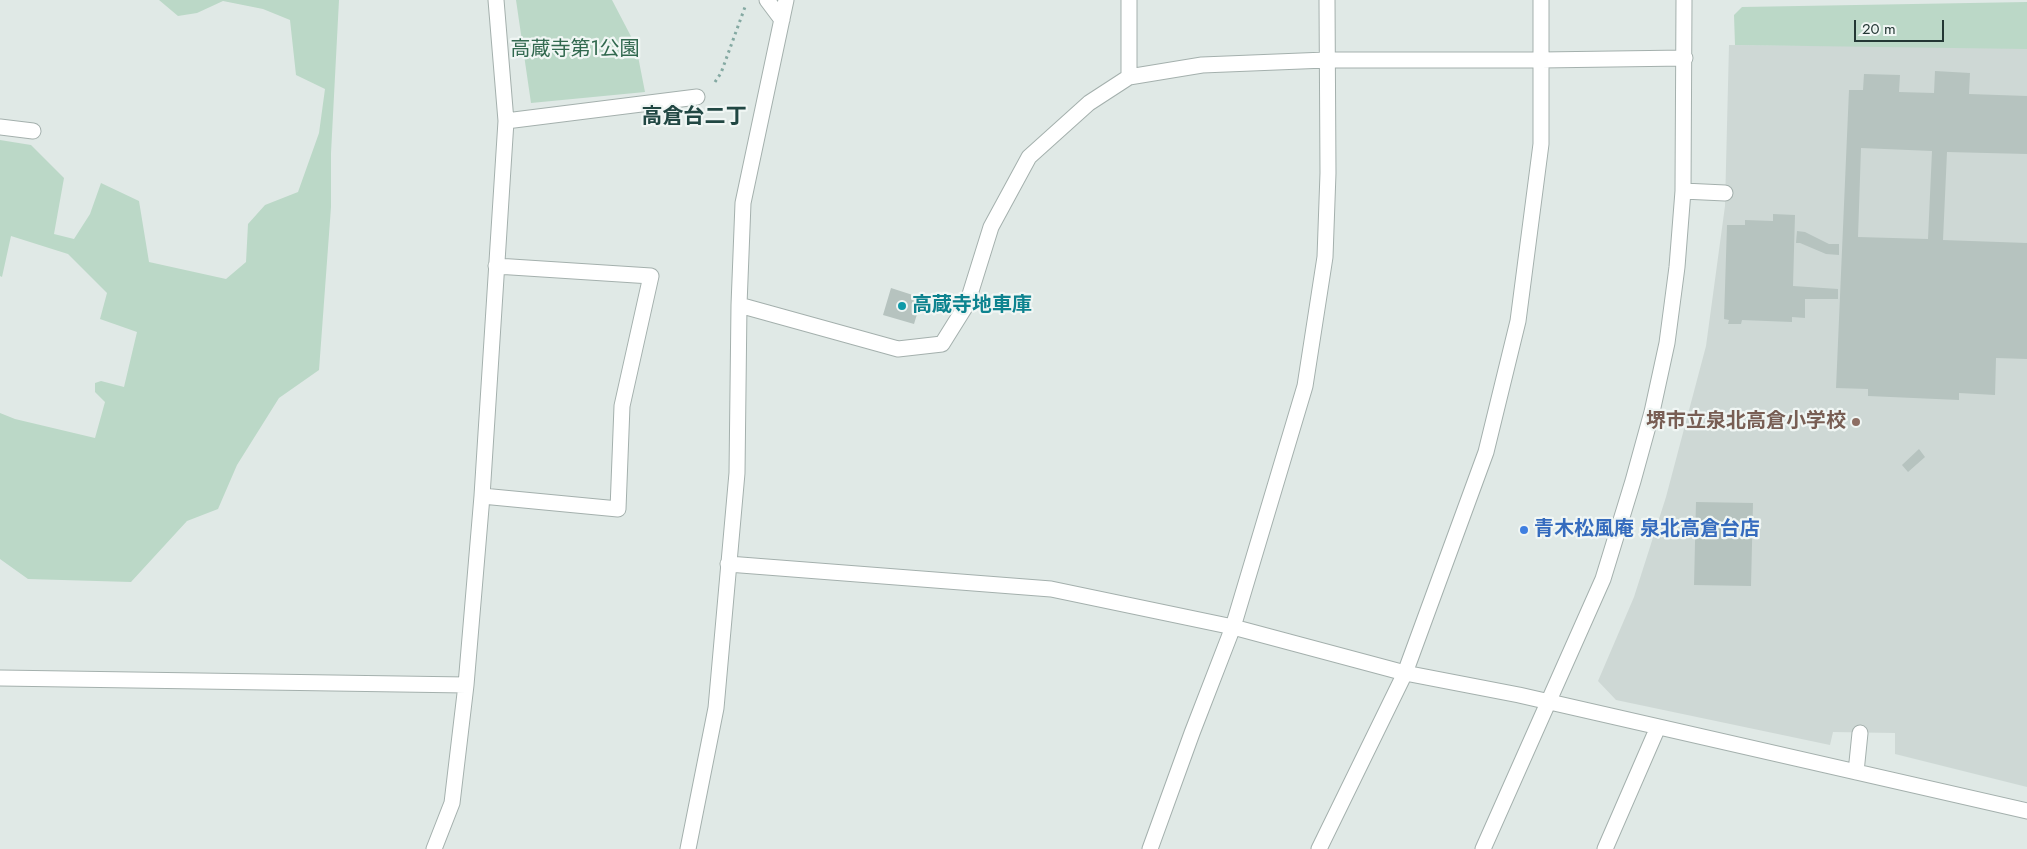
<!DOCTYPE html>
<meta charset="utf-8">
<style>
body{margin:0}
#map{position:relative;width:2027px;height:849px;overflow:hidden;background:#e0e9e6;font-family:Jost,sans-serif}
canvas{display:block}
.scale{position:absolute;left:1854px;top:20px;width:90px;height:22px;box-sizing:border-box;border:2px solid #233734;border-top:0;padding-left:6px;font-size:15px;line-height:18px;white-space:nowrap;color:#233734;-webkit-text-stroke:4px #f0f6f4;paint-order:stroke}
</style>
<div id="map">
<canvas width="2027" height="849"></canvas>
<div class="scale">20 m</div>
</div>
<script>
const context = document.querySelector('canvas').getContext('2d');
context.lineJoin = 'round';
function paint(path, color) {
  context.fillStyle = color;
  context.fill(path, 'evenodd');
}
function shape(rows) {
  const path = new Path2D();
  for (const r of rows) {
    path.moveTo(r[0], r[1]);
    for (let i = 2; i < r.length; i += 2) path.lineTo(r[i], r[i + 1]);
  }
  return path;
}
function strokePath(path, color, width, dash) {
  context.strokeStyle = color;
  context.lineWidth = width;
  context.lineCap = dash ? 'butt' : 'round';
  context.setLineDash(dash || []);
  context.stroke(path);
}
function label(font, color, halo, rows, align = 'center') {
  context.font = font + ' Jost,"Noto Sans JP",sans-serif';
  context.lineWidth = 4.5;
  context.setLineDash([]);
  context.textBaseline = 'middle';
  context.strokeStyle = halo;
  context.fillStyle = color;
  for (const [text, x, y, turn = 0] of rows) {
    context.save();
    context.translate(x, y);
    context.rotate((+turn || 0) * Math.PI / 180);
    context.textAlign = isNaN(turn) ? turn : align;
    if (halo) context.strokeText(text, 0, 0);
    context.fillText(text, 0, 0);
    context.restore();
  }
}
paint(shape([
 [1729,45,2027,47,2027,787,1895,754,1895,733,1833,732,1830,745,1616,700,1598,681,1634,597,1666,497,1706,346,1725,206]
]), '#ced8d5');
paint(shape([
 [159,0,339,0,331,153,331,207,319,370,279,398,237,465,218,509,187,521,131,582,28,579,0,559,0,413,15,419,95,438,105,402,95,392,95,383,101,381,124,387,137,332,100,319,107,293,68,254,11,236,2,277,0,276,0,140,31,145,64,178,54,234,74,239,90,214,101,183,139,201,149,262,226,279,246,262,248,224,265,205,298,192,319,133,325,89,296,75,290,20,263,9,223,1,197,13,178,16],
 [516,0,612,0,636,46,645,92,531,103],
 [2027,2,2027,49,1735,45,1734,15,1742,7]
]), '#bbd8c7');
paint(shape([
 [1935,71,1970,73,1969,94,2027,96,2027,154,1947,152,1943,240,2027,243,2027,359,1996,358,1995,395,1959,393,1959,400,1868,396,1868,389,1836,388,1849,90,1863,90,1864,74,1900,75,1899,92,1934,93],
 [1861,148,1932,151,1928,239,1858,237],
 [1773,214,1795,215,1793,286,1838,289,1838,299,1805,299,1805,318,1792,317,1792,322,1742,320,1741,324,1728,324,1729,320,1724,319,1727,225,1745,225,1745,220,1773,221],
 [1797,231,1805,232,1829,244,1839,244,1839,255,1826,254,1800,243,1796,243],
 [891,288,922,298,914,324,883,315],
 [1919,449,1925,457,1908,472,1902,465],
 [1696,502,1753,503,1751,586,1694,585]
]), '#b6c3bf');
const minor = shape([
 [767,0,782,20],
 [1129,77,1129,0],
 [506,121,697,97],
 [0,127,33,131],
 [1683,191,1725,193],
 [739,305,898,349,942,344,967,304,991,227,1029,157,1089,103,1129,77,1202,65,1326,60,1541,60,1685,58],
 [482,496,618,509,622,406,651,276,496,266],
 [728,564,1051,589,1233,627,1405,673,1519,695,2027,811],
 [0,678,466,685],
 [1856,772,1860,733],
 [434,849,452,803,466,685,482,496,506,121,496,0],
 [688,849,716,708,737,473,739,305,743,203,786,0],
 [1150,849,1192,733,1233,627,1305,386,1325,257,1328,173,1327,0],
 [1319,849,1405,673,1486,452,1518,321,1541,144,1541,0],
 [1483,849,1603,579,1633,481,1652,412,1667,343,1677,267,1683,191,1684,0],
 [1605,849,1658,727]
]);
strokePath(minor, '#a4b0ad', 17);
strokePath(shape([
 [715,82,721,73,745,7]
]), '#84a9a2', 3, [2.5, 4]);
strokePath(minor, '#fff', 15);
for (const [x, y, r, color] of [
 [902,306,5,"#0f9aa8"],
 [1856,422,5,"#8d6e63"],
 [1524,530,5,"#3f7fe0"]
]) {
  const dot = new Path2D();
  dot.arc(x, y, r, 0, 2 * Math.PI);
  context.fillStyle = color;
  context.fill(dot);
  strokePath(dot, '#f0f6f4', 2);
}
label('20px', '#32694f', '#f0f6f4', [
 ["高蔵寺第1公園",575,50]
]);
label('bold 20px', '#0d838f', '#f0f6f4', [
 ["高蔵寺地車庫",912,306]
], 'left');
label('bold 20px', '#785e54', '#f0f6f4', [
 ["堺市立泉北高倉小学校",1846,422]
], 'right');
label('bold 20px', '#366cbe', '#f0f6f4', [
 ["青木松風庵 泉北高倉台店",1534,530]
], 'left');
label('bold 21px', '#214743', '#f0f6f4', [
 ["高倉台二丁",694,118]
]);
</script>
